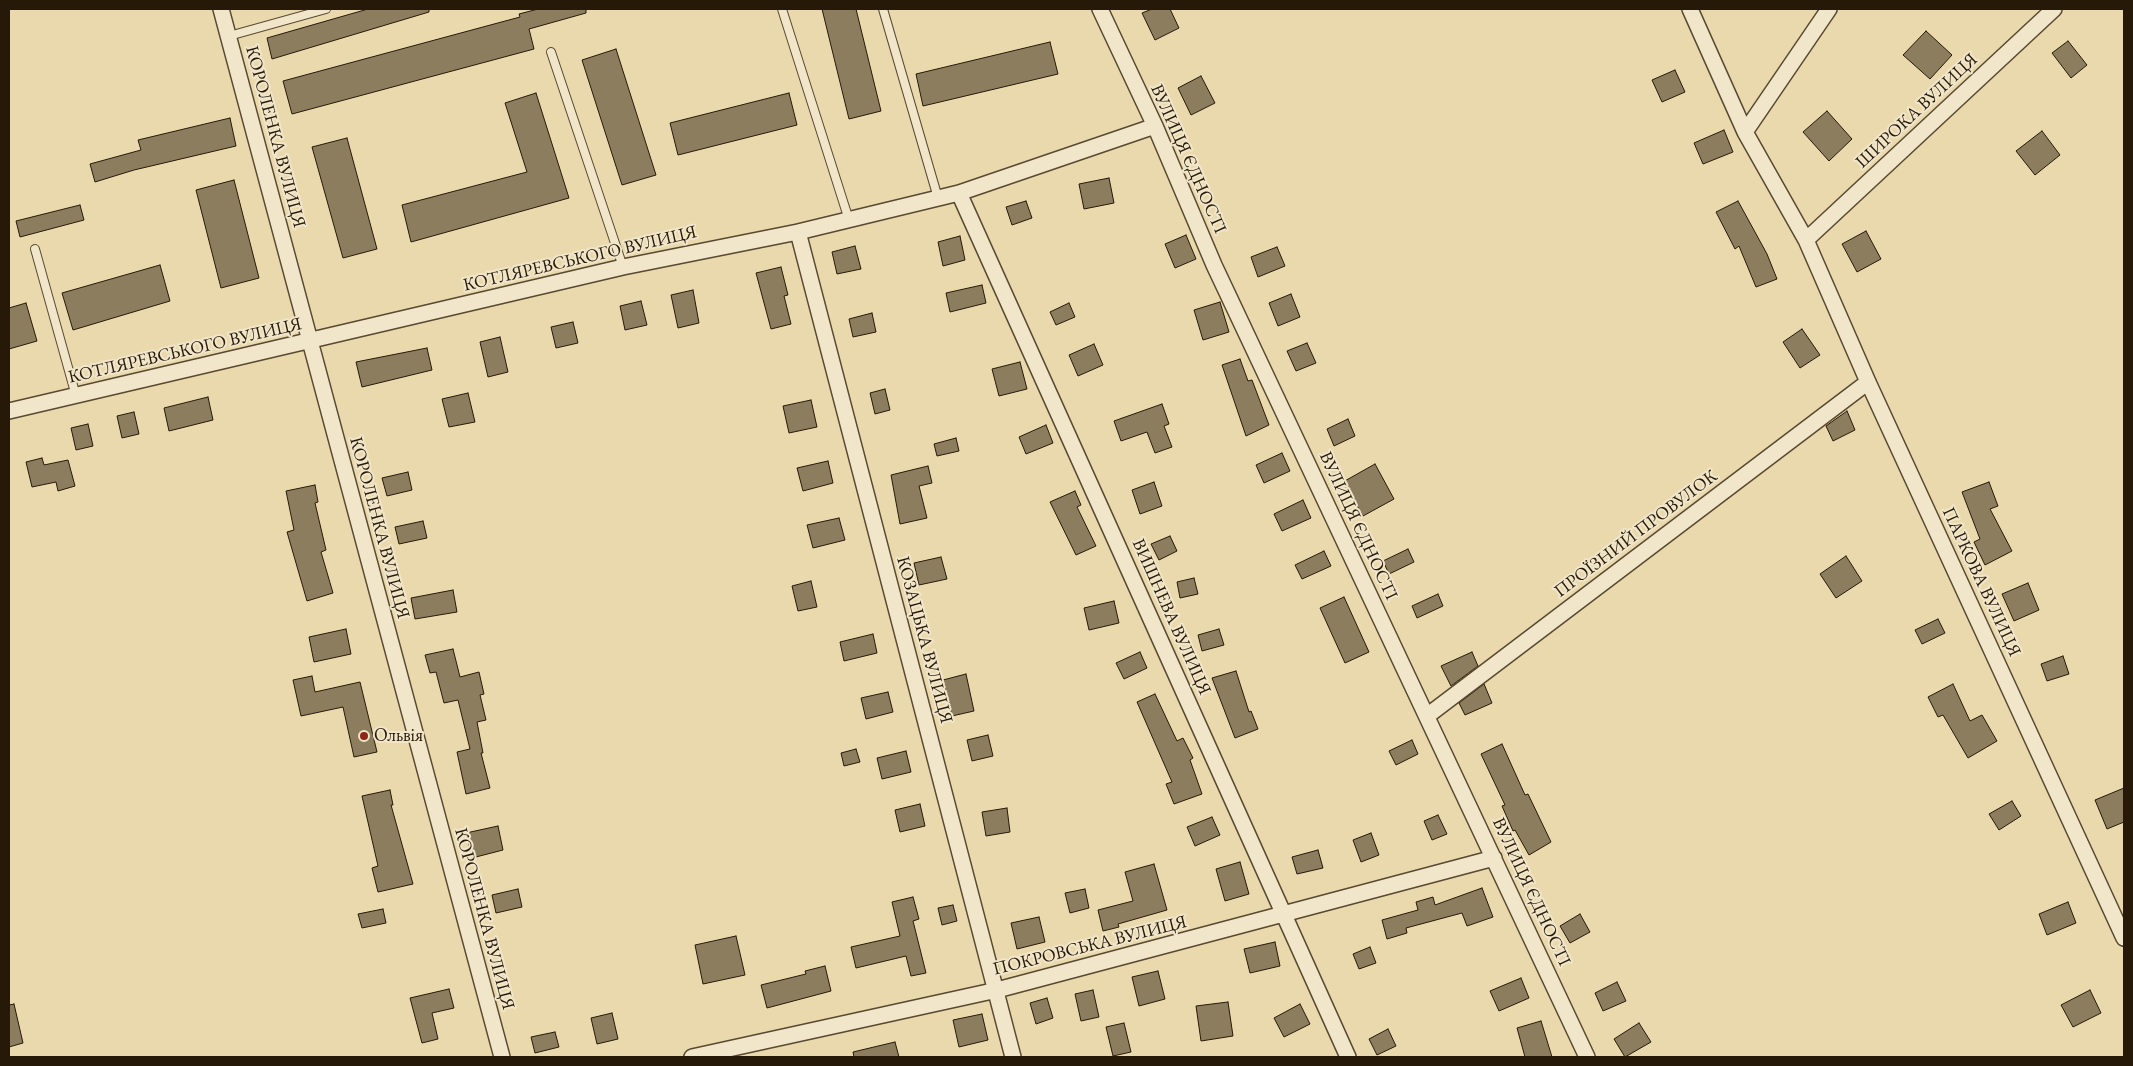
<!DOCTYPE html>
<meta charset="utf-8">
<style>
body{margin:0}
#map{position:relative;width:2133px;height:1066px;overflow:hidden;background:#ead9ad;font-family:"EB Garamond",serif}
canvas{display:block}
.frame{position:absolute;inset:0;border:10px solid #271908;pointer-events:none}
</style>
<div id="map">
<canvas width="2133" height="1066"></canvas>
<div class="frame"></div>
</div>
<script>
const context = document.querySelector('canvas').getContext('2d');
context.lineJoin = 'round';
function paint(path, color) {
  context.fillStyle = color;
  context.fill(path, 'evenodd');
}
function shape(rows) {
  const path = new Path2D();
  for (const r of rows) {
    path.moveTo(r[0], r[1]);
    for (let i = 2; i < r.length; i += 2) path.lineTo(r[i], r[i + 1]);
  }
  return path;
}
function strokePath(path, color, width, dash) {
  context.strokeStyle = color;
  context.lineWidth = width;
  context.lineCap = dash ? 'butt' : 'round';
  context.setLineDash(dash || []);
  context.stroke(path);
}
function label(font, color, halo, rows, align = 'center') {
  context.font = font + ' "EB Garamond",serif';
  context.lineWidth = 4;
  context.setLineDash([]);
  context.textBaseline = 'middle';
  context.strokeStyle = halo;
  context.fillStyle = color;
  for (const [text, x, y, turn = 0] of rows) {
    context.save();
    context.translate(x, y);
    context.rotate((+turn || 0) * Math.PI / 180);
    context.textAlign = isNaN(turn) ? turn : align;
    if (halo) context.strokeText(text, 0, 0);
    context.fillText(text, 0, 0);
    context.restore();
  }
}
const building = shape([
 [368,9,429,9,429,12,272,59,267,38,368,9],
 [538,9,586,9,586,13,529,29,534,49,292,114,283,81,520,17,519,14,538,9],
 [822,9,856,9,881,111,849,119,822,9],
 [1152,9,1170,9,1179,28,1155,40,1142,13,1152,9],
 [1926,31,1952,55,1930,79,1903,55,1926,31],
 [2068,41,2087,65,2071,78,2052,53,2068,41],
 [1050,42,1058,74,923,106,916,74,1050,42],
 [616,49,656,175,622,185,582,60,616,49],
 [1675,70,1685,92,1662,102,1652,80,1675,70],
 [1201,76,1215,103,1191,115,1178,88,1201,76],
 [536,93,569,198,411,242,402,205,527,172,505,103,536,93],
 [789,93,797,125,678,155,670,123,789,93],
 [1827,111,1852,139,1829,161,1803,132,1827,111],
 [230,118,236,146,134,170,95,182,90,164,141,150,138,140,230,118],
 [1724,130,1733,152,1703,164,1694,143,1724,130],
 [2042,131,2060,155,2035,175,2016,151,2042,131],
 [347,138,377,249,343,258,312,147,347,138],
 [1109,178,1114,203,1084,209,1079,184,1109,178],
 [234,180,259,278,221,288,196,190,234,180],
 [1026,201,1032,218,1012,225,1006,207,1026,201],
 [1738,201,1767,254,1777,279,1756,287,1739,246,1735,249,1716,212,1738,201],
 [80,205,84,220,20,237,16,221,80,205],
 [1866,231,1881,259,1857,272,1842,244,1866,231],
 [1186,235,1196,259,1175,268,1165,244,1186,235],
 [960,236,965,260,943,266,938,242,960,236],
 [855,246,861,269,837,274,832,252,855,246],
 [1277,247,1285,266,1258,277,1251,257,1277,247],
 [160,265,170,301,73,330,62,293,160,265],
 [781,267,788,295,784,296,791,324,771,329,756,273,781,267],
 [982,285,986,303,950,312,946,293,982,285],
 [693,290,699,323,678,328,671,295,693,290],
 [1291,294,1300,317,1278,326,1269,303,1291,294],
 [641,301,647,325,625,330,620,306,641,301],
 [1220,302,1229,332,1203,340,1194,310,1220,302],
 [26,303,37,341,9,349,9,308,26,303],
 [1069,303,1075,317,1056,325,1050,312,1069,303],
 [872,313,876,332,853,337,849,319,872,313],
 [573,322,578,343,556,348,551,327,573,322],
 [1802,329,1820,355,1800,368,1783,342,1802,329],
 [500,337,508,372,488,377,480,342,500,337],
 [1307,343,1316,363,1296,371,1287,351,1307,343],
 [1094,344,1103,365,1078,376,1069,355,1094,344],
 [427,348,432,370,362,387,356,362,427,348],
 [1240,359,1248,381,1252,380,1269,425,1246,436,1222,365,1240,359],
 [1020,362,1027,389,999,396,992,369,1020,362],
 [885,389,890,410,875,414,870,393,885,389],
 [468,393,475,422,449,427,442,399,468,393],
 [208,397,213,420,169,431,164,408,208,397],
 [811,400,817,427,789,433,783,406,811,400],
 [1162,404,1169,424,1164,426,1172,447,1155,453,1147,432,1121,441,1114,421,1162,404],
 [1847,411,1855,430,1833,441,1826,426,1847,411],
 [134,412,139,434,122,438,117,416,134,412],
 [1348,419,1355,436,1334,446,1327,429,1348,419],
 [88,424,93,446,76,450,71,428,88,424],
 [1046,425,1053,443,1026,454,1019,437,1046,425],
 [956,438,959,451,937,456,934,444,956,438],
 [1282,453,1290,471,1264,483,1256,465,1282,453],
 [42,458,44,465,68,460,75,486,58,491,56,482,32,487,26,462,42,458],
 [828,461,833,483,803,491,797,468,828,461],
 [1375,464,1394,499,1363,516,1343,482,1375,464],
 [928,466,932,483,919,486,927,518,900,524,891,475,928,466],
 [408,472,412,490,387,496,382,478,408,472],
 [1154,482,1162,506,1140,514,1132,490,1154,482],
 [1989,482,1998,506,1990,509,2012,551,1985,565,1974,542,1980,539,1962,492,1989,482],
 [315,485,318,502,315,503,326,550,321,552,333,593,307,601,287,532,294,530,286,491,315,485],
 [1075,491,1081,505,1077,507,1096,546,1076,555,1050,502,1075,491],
 [1303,500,1311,518,1282,531,1274,514,1303,500],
 [839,518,845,540,813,548,807,525,839,518],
 [423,521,427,538,399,544,395,527,423,521],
 [1170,536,1177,551,1159,560,1151,544,1170,536],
 [1408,549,1414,562,1389,574,1383,561,1408,549],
 [1324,551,1331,566,1302,579,1295,565,1324,551],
 [1846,556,1862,581,1836,598,1820,574,1846,556],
 [941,557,947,579,919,585,914,563,941,557],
 [1194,578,1198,594,1180,598,1177,582,1194,578],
 [811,581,817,607,798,611,792,586,811,581],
 [2028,583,2039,610,2014,621,2002,594,2028,583],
 [453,590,457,612,415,619,411,598,453,590],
 [1438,594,1443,606,1417,618,1412,606,1438,594],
 [1344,597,1369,652,1345,663,1320,608,1344,597],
 [1114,601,1119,623,1089,630,1084,608,1114,601],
 [1938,619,1945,633,1922,644,1915,630,1938,619],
 [346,629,351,654,314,662,309,637,346,629],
 [1219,629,1224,645,1202,651,1198,635,1219,629],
 [873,634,877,653,844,661,840,642,873,634],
 [453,649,460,677,479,672,484,694,480,695,486,720,477,722,483,753,481,753,490,788,466,794,457,752,470,749,458,700,444,703,436,672,430,673,425,655,453,649],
 [1140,652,1147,668,1124,679,1116,663,1140,652],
 [1472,652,1478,666,1451,686,1441,666,1472,652],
 [2063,656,2069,674,2047,681,2041,664,2063,656],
 [1236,671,1249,712,1251,711,1258,729,1235,738,1212,678,1236,671],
 [966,674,974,711,952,716,943,680,966,674],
 [312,676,315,692,360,682,377,752,354,757,343,707,301,716,293,680,312,676],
 [1484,684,1492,703,1465,715,1459,703,1484,684],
 [1953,684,1970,721,1982,715,1997,741,1968,758,1943,715,1938,717,1928,697,1953,684],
 [888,692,893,712,866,719,861,698,888,692],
 [1155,694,1177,741,1183,738,1193,758,1190,760,1202,794,1174,804,1166,784,1172,782,1137,702,1155,694],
 [988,735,993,756,972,761,967,740,988,735],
 [1412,740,1418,754,1396,765,1389,751,1412,740],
 [1502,744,1525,795,1528,794,1551,842,1529,855,1515,830,1513,831,1502,806,1505,805,1481,754,1502,744],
 [856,749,860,762,844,766,841,753,856,749],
 [906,751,911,772,882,779,877,758,906,751],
 [2124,788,2124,822,2107,829,2095,800,2124,788],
 [390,790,393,805,391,805,413,884,378,892,372,868,378,866,362,796,390,790],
 [2012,801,2021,816,1999,830,1989,814,2012,801],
 [920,804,925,826,900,832,895,810,920,804],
 [1007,808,1010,832,986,836,982,812,1007,808],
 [1438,815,1447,834,1432,840,1424,821,1438,815],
 [1212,817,1220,835,1195,846,1187,827,1212,817],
 [498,826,503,850,472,858,466,833,498,826],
 [1371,833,1379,855,1361,862,1353,840,1371,833],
 [1318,850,1323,868,1297,874,1292,857,1318,850],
 [1240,862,1249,894,1225,901,1216,869,1240,862],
 [1154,864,1167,910,1118,924,1119,927,1103,931,1098,910,1133,901,1125,872,1154,864],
 [1482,888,1493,917,1467,926,1462,913,1406,928,1407,933,1387,939,1382,920,1418,910,1416,902,1433,897,1435,905,1482,888],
 [518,889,522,907,496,913,492,895,518,889],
 [1085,889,1089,908,1070,913,1065,893,1085,889],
 [913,897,919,919,913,921,926,973,911,976,906,956,856,968,851,947,900,936,892,902,913,897],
 [2068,902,2076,923,2047,935,2039,914,2068,902],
 [953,905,957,921,942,925,938,908,953,905],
 [383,909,386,923,362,928,358,914,383,909],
 [1580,914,1590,932,1570,943,1560,926,1580,914],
 [1039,917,1045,942,1017,949,1011,923,1039,917],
 [736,936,745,975,703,984,695,945,736,936],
 [1275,942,1280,966,1250,973,1244,949,1275,942],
 [1370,947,1376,963,1359,969,1353,954,1370,947],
 [825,966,831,991,767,1008,761,985,806,974,805,971,825,966],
 [1158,971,1165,999,1139,1006,1132,977,1158,971],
 [1521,978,1529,998,1499,1011,1490,991,1521,978],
 [1617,982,1626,1001,1603,1011,1595,993,1617,982],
 [449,989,454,1008,432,1013,438,1039,422,1043,410,998,449,989],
 [1093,990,1099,1017,1081,1021,1075,994,1093,990],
 [2090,990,2101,1013,2073,1027,2061,1005,2090,990],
 [1047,998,1053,1018,1036,1024,1030,1003,1047,998],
 [1228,1002,1233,1036,1201,1041,1196,1006,1228,1002],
 [14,1004,23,1043,9,1047,9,1005,14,1004],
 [1300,1004,1310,1024,1284,1037,1274,1018,1300,1004],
 [612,1013,618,1039,597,1044,591,1018,612,1013],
 [982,1014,988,1040,959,1047,953,1020,982,1014],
 [1541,1021,1552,1057,1525,1057,1517,1028,1541,1021],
 [1124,1023,1131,1052,1113,1056,1106,1027,1124,1023],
 [1639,1023,1651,1042,1625,1057,1614,1039,1639,1023],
 [1388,1029,1396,1046,1377,1055,1369,1039,1388,1029],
 [555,1032,559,1047,535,1053,531,1037,555,1032],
 [895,1042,899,1057,854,1057,853,1052,895,1042]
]);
paint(building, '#8c7d5e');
strokePath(building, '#271908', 1);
const service = shape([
 [782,9,849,220],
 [883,9,938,198],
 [229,36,326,9],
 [551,52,623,267],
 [35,249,76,396]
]);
const minor = shape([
 [221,9,502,1057],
 [1100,9,1155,126,1214,265,1587,1057],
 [1690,9,1745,132,1806,240,1868,382,2124,938],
 [1745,132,1829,9],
 [959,193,1348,1057],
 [798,232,1013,1057],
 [1806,240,2054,9],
 [9,411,623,267,798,232,959,193,1155,126],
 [1427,716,1868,382],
 [692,1057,997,990,1494,858]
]);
strokePath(service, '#584931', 10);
strokePath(minor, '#584931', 18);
strokePath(service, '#f1e6ca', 8);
strokePath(minor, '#f1e6ca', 15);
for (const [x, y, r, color] of [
 [364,736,5,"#8f2418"]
]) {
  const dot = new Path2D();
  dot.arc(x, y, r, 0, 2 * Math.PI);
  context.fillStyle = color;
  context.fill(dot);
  strokePath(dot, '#f1e6ca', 2);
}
label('18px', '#271908', '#f1e6ca', [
 ["ШИРОКА ВУЛИЦЯ",1917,111,-43],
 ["КОРОЛЕНКА ВУЛИЦЯ",275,137,75],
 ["ВУЛИЦЯ ЄДНОСТІ",1188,159,66],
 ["КОТЛЯРЕВСЬКОГО ВУЛИЦЯ",580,259,-13],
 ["КОТЛЯРЕВСЬКОГО ВУЛИЦЯ",185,351,-13],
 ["ВУЛИЦЯ ЄДНОСТІ",1358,526,65],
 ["КОРОЛЕНКА ВУЛИЦЯ",379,528,75],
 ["ПРОЇЗНИЙ ПРОВУЛОК",1636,534,-37],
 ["ПАРКОВА ВУЛИЦЯ",1981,582,65],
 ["ВИШНЕВА ВУЛИЦЯ",1171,617,66],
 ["КОЗАЦЬКА ВУЛИЦЯ",924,640,75],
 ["ВУЛИЦЯ ЄДНОСТІ",1531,892,65],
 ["КОРОЛЕНКА ВУЛИЦЯ",484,919,75],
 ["ПОКРОВСЬКА ВУЛИЦЯ",1090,946,-14]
]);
label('18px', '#271908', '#f1e6ca', [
 ["Ольвія",374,736]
], 'left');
</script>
